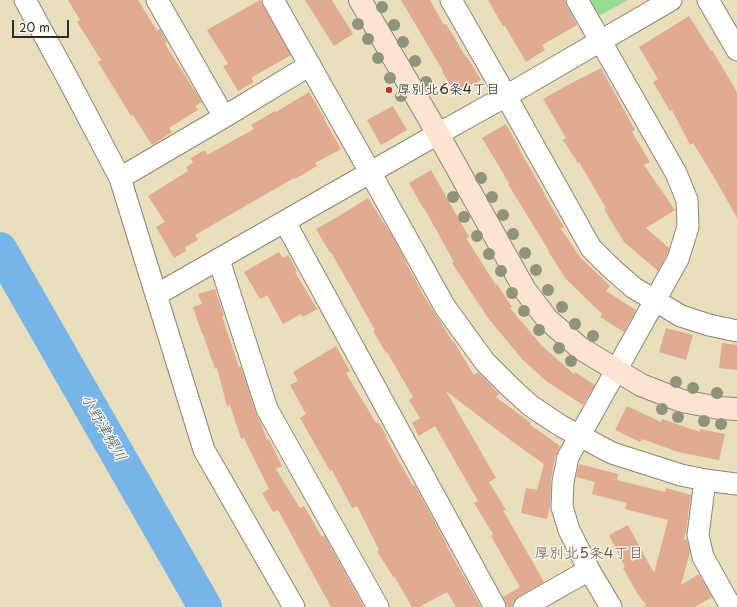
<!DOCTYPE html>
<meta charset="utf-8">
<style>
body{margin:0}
#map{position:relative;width:737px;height:607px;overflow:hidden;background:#e9dfbc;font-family:"Playpen Sans",sans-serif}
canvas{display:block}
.scale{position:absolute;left:12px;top:20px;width:57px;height:18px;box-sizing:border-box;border:2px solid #2b2b2b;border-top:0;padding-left:5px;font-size:12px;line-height:14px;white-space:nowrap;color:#2b2b2b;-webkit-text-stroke:3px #fbf7ec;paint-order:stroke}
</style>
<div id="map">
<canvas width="737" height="607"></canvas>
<div class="scale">20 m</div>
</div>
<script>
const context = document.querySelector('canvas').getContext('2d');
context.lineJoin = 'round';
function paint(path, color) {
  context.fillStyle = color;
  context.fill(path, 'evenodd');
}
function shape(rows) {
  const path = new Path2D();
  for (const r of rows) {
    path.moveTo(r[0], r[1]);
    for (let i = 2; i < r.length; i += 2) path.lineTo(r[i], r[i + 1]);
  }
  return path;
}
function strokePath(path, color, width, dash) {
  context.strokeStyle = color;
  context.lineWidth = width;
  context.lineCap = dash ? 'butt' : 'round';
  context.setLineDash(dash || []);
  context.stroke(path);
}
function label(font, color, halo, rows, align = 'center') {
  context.font = font + ' "Playpen Sans","Klee One",sans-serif';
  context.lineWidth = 3;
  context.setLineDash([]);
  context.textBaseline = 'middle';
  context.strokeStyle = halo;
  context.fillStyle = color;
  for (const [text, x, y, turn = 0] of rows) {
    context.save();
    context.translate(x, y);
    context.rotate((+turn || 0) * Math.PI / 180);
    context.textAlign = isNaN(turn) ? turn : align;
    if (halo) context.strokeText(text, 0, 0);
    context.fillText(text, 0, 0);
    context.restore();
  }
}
paint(shape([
 [587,0,628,0,597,17]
]), '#98db93');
strokePath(shape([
 [0,249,205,607]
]), '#76b4e9', 34);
paint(shape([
 [68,0,138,0,157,31,160,29,167,42,165,44,202,102,195,106,198,110,169,128,172,132,152,145,133,115,131,116,98,62,101,60,77,22,80,20],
 [260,0,291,55,251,78,254,82,238,91,223,66,228,64,207,30],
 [305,0,332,0,353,34,334,46],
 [401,0,430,0,444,25,446,24,466,57,467,57,481,80,456,95,442,71,443,71],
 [488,0,565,0,567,6,577,25,542,45,545,50,526,62,505,26,503,26],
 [689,16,711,51,712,50,737,92,737,218,714,177,693,143,690,145,672,110,670,111,653,82,658,79,639,47],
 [601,68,635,130,632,132,650,162,644,165,675,210,646,228,669,248,667,254,658,271,624,242,604,209,606,208,579,162,578,163,563,140,566,138,543,99,566,86],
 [309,92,325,119,324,119,341,149,315,163,317,166,295,179,294,178,195,235,198,240,185,247,186,251,174,258,156,227,165,222,148,196,188,171,186,167,193,163,191,158,205,150,207,155,254,129,251,125,275,111,276,112],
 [393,106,407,130,381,145,367,120],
 [506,124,520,149,519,149,545,194,544,194,564,227,561,229,580,257,610,286,606,291,636,310,624,332,600,317,602,314,566,279,548,251,549,251,508,184,509,183,482,138],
 [431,170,469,237,466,238,496,285,497,284,512,307,510,308,542,346,574,374,575,372,595,385,583,405,546,381,522,359,488,318,467,286,452,263,454,262,424,208,423,208,409,183],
 [368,198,394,239,406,261,405,261,421,290,420,290,453,342,454,342,474,375,478,372,499,394,496,397,531,423,529,424,560,446,555,457,551,480,550,505,547,519,521,513,526,488,537,490,544,464,513,442,446,391,496,478,489,482,506,510,503,510,544,582,518,597,513,601,512,607,507,607,506,602,503,597,520,587,491,536,493,534,474,503,478,501,435,426,419,436,412,423,420,418,409,400,413,397,387,352,386,353,373,331,375,330,331,252,330,253,316,229,339,216],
 [279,252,283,258,288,255,297,271,295,272,317,309,303,317,301,314,283,324,267,295,260,299,244,272],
 [215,289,224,316,222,316,239,367,241,367,256,413,261,423,267,440,269,439,282,466,276,469,300,508,304,506,322,537,324,535,364,607,331,607,278,510,273,512,262,493,269,489,244,438,241,439,230,405,227,406,217,368,215,369,203,334,202,334,193,307,202,304,198,294],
 [666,328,693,335,686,360,659,352],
 [722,343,737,345,737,370,719,368],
 [336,346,350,371,346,373,376,423,379,423,387,437,386,438,413,486,415,485,419,493,447,545,446,545,481,607,456,607,447,592,419,607,412,607,394,576,393,577,377,551,379,550,357,506,352,508,332,470,330,471,300,418,306,414,290,385,298,381,293,372],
 [627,406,661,422,662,419,700,432,700,429,725,434,719,460,678,452,642,439,640,442,615,430],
 [579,464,618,474,617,480,665,492,666,488,691,495,686,531,684,539,687,540,690,552,681,585,699,574,712,597,695,607,643,607,646,605,637,593,623,568,625,567,609,535,628,525,654,573,668,520,625,509,627,503,592,494,595,482,576,477]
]), '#e0ab90');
const street = shape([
 [25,0,68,79,120,178,204,450,294,607],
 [157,0,224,117],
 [273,0,370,172,445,307,485,362,510,387,531,406,561,426,580,436,612,453,681,475,705,480,737,484],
 [451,0,506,96,591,248,611,268,634,288,681,316,709,325,737,331],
 [577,0,676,173,687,200,688,227,678,259,568,457,563,482,562,507,569,530,589,570,611,607],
 [708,0,737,50],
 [120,178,224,117,310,65],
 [285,222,495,607],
 [219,260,267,409,378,607],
 [156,295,420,144,506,96,671,0],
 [705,480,698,535,703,557,731,607],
 [524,607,589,570]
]);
const secondary = shape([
 [360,0,438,134,525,290,547,319,580,348,641,385,682,401,719,408,737,409]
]);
strokePath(street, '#8a8574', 23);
strokePath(secondary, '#8a8574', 24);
strokePath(street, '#fff', 21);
strokePath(secondary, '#fde4d1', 22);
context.fillStyle = '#8f947b';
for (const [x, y] of [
 [382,7],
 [358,24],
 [394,25],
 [368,39],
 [403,42],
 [378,58],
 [415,61],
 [390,78],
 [426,82],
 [401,96],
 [481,178],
 [453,197],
 [492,197],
 [503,215],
 [464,217],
 [513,234],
 [477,236],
 [525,253],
 [489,254],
 [536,270],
 [501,271],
 [548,290],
 [512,293],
 [562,307],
 [524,311],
 [575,324],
 [539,330],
 [593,336],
 [559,348],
 [571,361],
 [676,382],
 [693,388],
 [717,393],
 [662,409],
 [678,417],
 [704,421],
 [721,424]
]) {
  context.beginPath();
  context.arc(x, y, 6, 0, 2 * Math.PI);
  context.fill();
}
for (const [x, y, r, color] of [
 [389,90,4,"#c8321e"]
]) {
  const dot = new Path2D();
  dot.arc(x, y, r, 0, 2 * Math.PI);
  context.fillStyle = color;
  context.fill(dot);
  strokePath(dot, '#fbf7ec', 1.5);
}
label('14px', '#2b2b2b', '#fbf7ec', [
 ["厚別北6条4丁目",397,90]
], 'left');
label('italic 15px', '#455b6e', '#fbf7ec', [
 ["小野津幌川",103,428,60]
]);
label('15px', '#6a584e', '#fbf7ec', [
 ["厚別北5条4丁目",589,554]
]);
</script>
